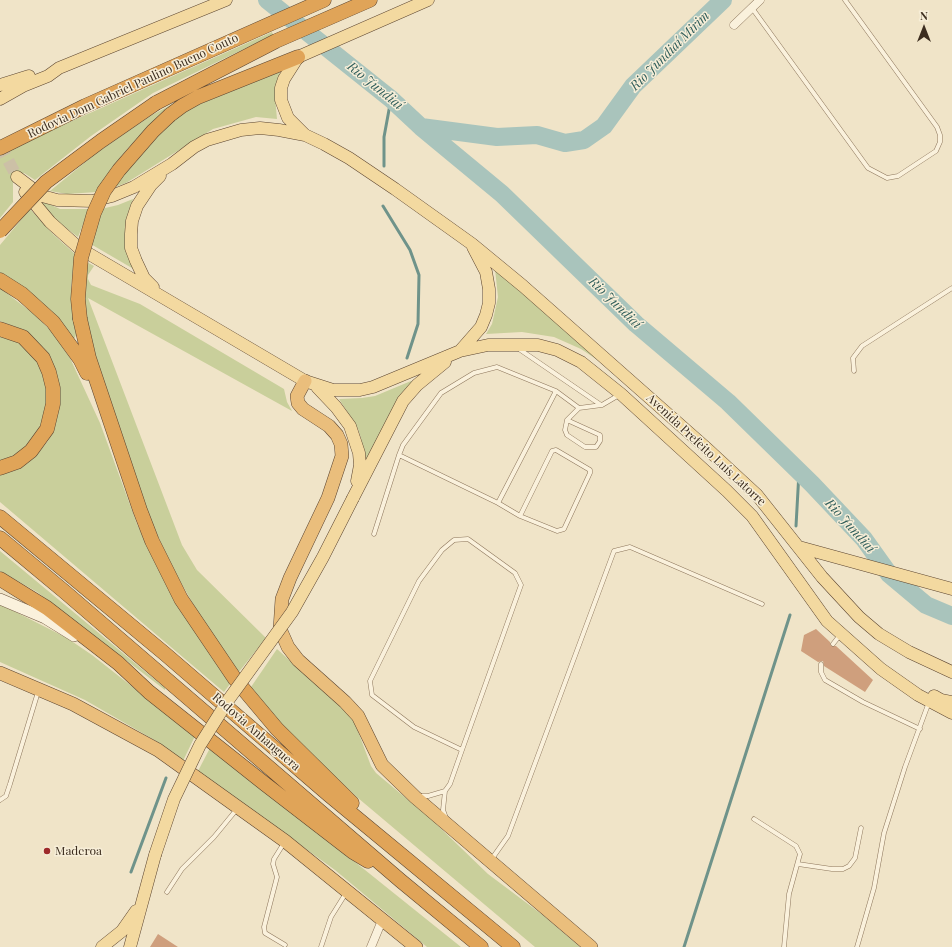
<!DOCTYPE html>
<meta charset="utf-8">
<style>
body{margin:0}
#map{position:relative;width:952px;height:947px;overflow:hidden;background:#f0e4c8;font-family:"Playfair Display",serif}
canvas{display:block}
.north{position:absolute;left:904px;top:8px;width:40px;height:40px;-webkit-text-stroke:3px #f7eed8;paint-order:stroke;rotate:0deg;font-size:11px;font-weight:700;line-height:16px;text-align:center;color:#3d2e20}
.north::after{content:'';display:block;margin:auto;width:14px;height:18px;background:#3d2e20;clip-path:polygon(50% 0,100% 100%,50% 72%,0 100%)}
</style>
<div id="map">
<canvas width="952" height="947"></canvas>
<div class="north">N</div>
</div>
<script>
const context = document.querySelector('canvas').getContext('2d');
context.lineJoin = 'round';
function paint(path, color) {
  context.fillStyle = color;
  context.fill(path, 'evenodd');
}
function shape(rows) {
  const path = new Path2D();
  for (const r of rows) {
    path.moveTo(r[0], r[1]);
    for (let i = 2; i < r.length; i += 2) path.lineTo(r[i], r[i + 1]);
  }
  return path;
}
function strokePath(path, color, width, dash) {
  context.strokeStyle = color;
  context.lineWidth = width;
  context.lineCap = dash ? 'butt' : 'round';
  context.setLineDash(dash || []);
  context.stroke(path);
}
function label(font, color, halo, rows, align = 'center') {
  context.font = font + ' "Playfair Display",serif';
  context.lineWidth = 3;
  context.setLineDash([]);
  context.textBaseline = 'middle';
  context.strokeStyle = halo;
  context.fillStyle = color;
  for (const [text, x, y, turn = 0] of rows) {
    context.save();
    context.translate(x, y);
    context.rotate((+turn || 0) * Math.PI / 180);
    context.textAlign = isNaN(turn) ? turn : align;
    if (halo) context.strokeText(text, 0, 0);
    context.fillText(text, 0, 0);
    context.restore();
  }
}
paint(shape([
 [272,32,273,35,153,93,91,136,35,180,24,173,13,182,13,202,0,218,0,153],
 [280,71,275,97,277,119,256,117,213,129,126,183,112,188,163,128,190,108],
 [178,101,144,131,128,148,114,165,97,192,67,194,50,191,94,155,121,136,152,115],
 [133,199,128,215,137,271,89,243,101,209,118,205],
 [40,200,60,209,89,209,78,237,58,222,38,202],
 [30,209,54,235,75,254,71,287,72,310,77,333,74,339,69,337,10,279,0,273,0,245],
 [85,261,94,266,88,275,88,279,91,285,140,304,284,389,287,402,292,411,88,298,182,545,197,570,266,638,238,673,204,623,172,567,151,521,98,369,86,323,83,275],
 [495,269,599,361,581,349,554,337,522,332,486,334,492,324,498,297],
 [0,288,35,315,51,331,70,358,100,423,137,524,149,549,189,623,230,684,224,692,0,502,0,474,39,452,48,441,54,428,58,399,23,330,0,321],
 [0,332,27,347,44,370,50,406,34,444,0,465],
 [411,381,413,383,391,411,365,467,361,438,358,429,339,399,362,398,375,396],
 [0,551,165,688,165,690,37,592,0,571],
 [0,604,67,638,92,655,195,736,183,761,156,741,85,700,0,662],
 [277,649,353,718,371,766,376,773,431,819,488,874,544,916,580,947,535,947,358,798,292,736,251,687],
 [210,748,294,813,461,947,427,947,335,870,198,771]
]), '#c9cf9b');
strokePath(shape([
 [384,166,384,137,391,99],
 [383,206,410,250,419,275,418,324,407,358],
 [796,526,799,472],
 [131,872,166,778],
 [684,947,790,615]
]), '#6f938a', 3);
strokePath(shape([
 [267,0,391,99,421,127,502,194,636,324,728,402,812,484,864,539,889,574,926,605,952,616],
 [421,127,497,137,537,135,565,143,584,140,604,126,633,86,723,0]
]), '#a9c4bc', 18);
paint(shape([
 [816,629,830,642,831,646,836,646,873,680,865,692,824,666,823,661,818,662,801,651,804,635],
 [158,934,178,947,150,947]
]), '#cf9f7d');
strokePath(shape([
 [0,145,17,177]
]), '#ccc0a6', 12, [12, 6]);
const service = shape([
 [752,8,868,168,887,178,898,176,936,151,940,142,940,135,937,127,845,0],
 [519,349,601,405],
 [854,371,853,358,862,346,952,288],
 [567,420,600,435,600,441,596,447,585,447,567,435,565,430,567,420,579,408],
 [498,503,556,391],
 [520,516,552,451,556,450,590,470,590,473,564,529,557,531,520,516,498,503,399,455,403,445,441,393,474,373,497,367,556,391,579,408,602,405,619,395],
 [374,534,399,455],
 [833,644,840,635],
 [821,664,821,672,825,680,863,702,920,729],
 [418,796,428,796,445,791],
 [0,800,6,796,10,784,38,692],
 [446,818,443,810,445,791,450,784,462,750,521,585,515,573,468,539,454,540,442,550,419,581,370,681,372,695,414,727,462,750],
 [754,819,796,846,800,854,789,894,784,947],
 [284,843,274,859,273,864,277,877,264,927,265,933,285,945],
 [491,860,508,836,614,551,630,547,762,604],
 [798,864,832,869,843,869,849,866,855,858,861,828],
 [167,892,182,869,214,837,237,809],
 [321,947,331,917,346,893],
 [857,947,874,888,884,833,905,767,929,702]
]);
const minor = shape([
 [734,25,760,0],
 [371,947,383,918]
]);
const secondary = shape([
 [0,599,45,618,74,636]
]);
const primary = shape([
 [0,85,29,76],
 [0,99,23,86,48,76,59,68,226,0],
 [305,135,288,118,281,100,281,88,284,79,298,57,428,0],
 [17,177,42,196,57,200,92,201,112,196,134,187,172,164,194,147,207,140,241,130,260,128,279,130,305,135,324,144,349,158,395,189,472,244,523,286,704,446,757,495,822,577,859,617,879,634,909,652,952,672],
 [25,192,50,222,79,248,305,381,333,390,360,390,373,387,460,351,481,327,486,315,489,303,489,289,486,272,473,247],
 [153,287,144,278,136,261,131,248,131,234,132,221,137,206,151,185,160,176],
 [460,351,488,345,538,345,557,350,581,362,621,394,727,491,752,516,827,621,881,669,918,695,952,713],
 [317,387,336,407,350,426,359,453,360,465,357,481],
 [353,498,403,401,417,385,445,362],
 [799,547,952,589],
 [934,696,941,700,952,702],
 [102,947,122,931,136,911],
 [130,947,155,855]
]);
const trunk = shape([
 [305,381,297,396,298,403,303,409,329,426,337,435,341,444,342,456,328,498,290,578,282,599,280,629,288,647,298,660,345,702,358,716,382,765,415,797,591,947],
 [0,673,73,704,158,750,285,841,416,947]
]);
const motorway = shape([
 [156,103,276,41,370,0],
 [170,115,182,106,198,97,298,57],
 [0,148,85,106,324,0],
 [0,280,22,294,53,322,80,359,87,373],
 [80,319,89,358,140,510,152,541,181,599,235,679,277,729,352,803],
 [0,329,23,337,43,358,49,372,53,388,53,404,47,429,31,451,17,462,0,468],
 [0,517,164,653,329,795,513,947],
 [0,538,65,592,401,881,481,947],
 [0,579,47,608,118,663,149,692,265,784,353,852,368,861]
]);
strokePath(service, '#8d765c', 5);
strokePath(minor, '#8d765c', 9);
strokePath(secondary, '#6f573f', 12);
strokePath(primary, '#5b4430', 13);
strokePath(trunk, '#5b4430', 14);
strokePath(motorway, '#5b4430', 15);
strokePath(service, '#faf1dc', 4);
strokePath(minor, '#faf1dc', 8);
strokePath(secondary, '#faf1dc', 11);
strokePath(primary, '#f3d9a0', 12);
strokePath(trunk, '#eabe7c', 13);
strokePath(motorway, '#e0a458', 14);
const primaryBridge = shape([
 [155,855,174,799,200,745,229,699,292,612,323,557,353,498]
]);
const motorwayBridge = shape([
 [0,231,46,182,101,141,156,103],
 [80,319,78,299,81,258,94,213,104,191,119,170,153,131,170,115]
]);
strokePath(primaryBridge, '#5b4430', 13, []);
strokePath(motorwayBridge, '#5b4430', 15, []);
strokePath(primaryBridge, '#f3d9a0', 12);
strokePath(motorwayBridge, '#e0a458', 14);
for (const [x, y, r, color] of [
 [47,851,4,"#9e2a2b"]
]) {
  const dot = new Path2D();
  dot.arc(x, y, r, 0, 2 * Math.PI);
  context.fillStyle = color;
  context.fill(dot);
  strokePath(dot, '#f7eed8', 1.5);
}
label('12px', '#3d2e20', '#f7eed8', [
 ["Rodovia Dom Gabriel Paulino Bueno Couto",133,86,-25],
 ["Avenida Prefeito Luís Latorre",706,450,43],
 ["Rodovia Anhanguera",256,732,41]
]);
label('12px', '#3d2e20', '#f7eed8', [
 ["Maderoa",55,851]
], 'left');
label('italic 13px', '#2f5d5a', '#f7eed8', [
 ["Rio Jundiaí Mirim",670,51,-45],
 ["Rio Jundiaí",375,86,39],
 ["Rio Jundiaí",615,303,44],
 ["Rio Jundiaí",850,526,48]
]);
</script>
